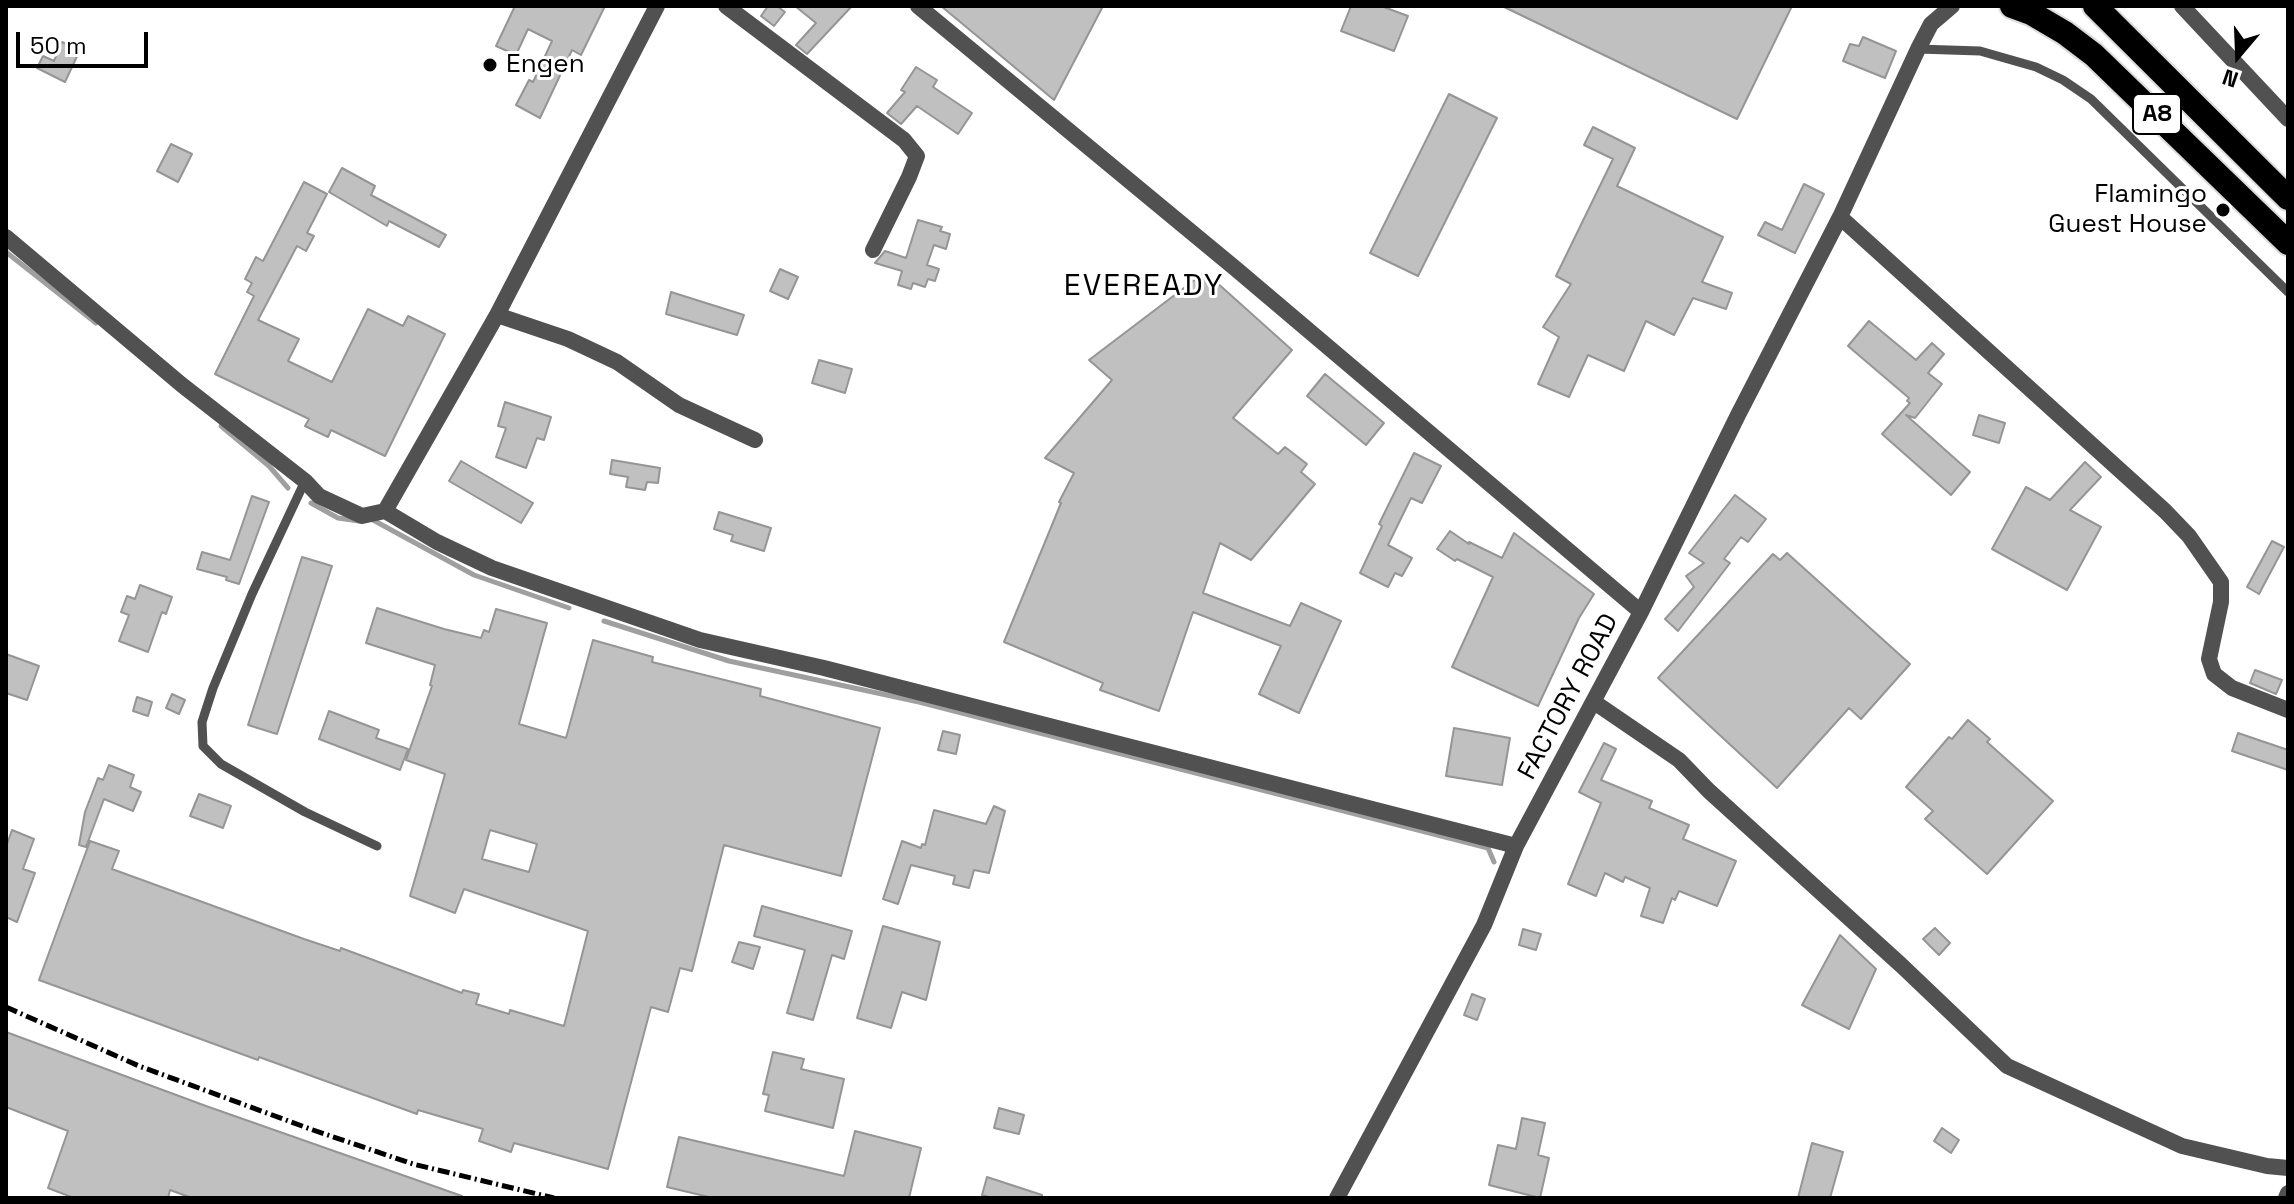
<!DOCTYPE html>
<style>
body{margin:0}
#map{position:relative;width:2294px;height:1204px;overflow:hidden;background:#fff;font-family:"Space Grotesk",sans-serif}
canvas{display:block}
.frame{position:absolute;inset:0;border:8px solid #000;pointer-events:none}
.north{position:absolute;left:2198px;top:16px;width:80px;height:80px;-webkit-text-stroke:6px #fff;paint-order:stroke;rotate:199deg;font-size:22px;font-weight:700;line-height:32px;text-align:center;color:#000}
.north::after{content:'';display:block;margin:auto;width:28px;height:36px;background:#000;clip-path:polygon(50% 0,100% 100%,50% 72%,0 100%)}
.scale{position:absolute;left:16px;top:32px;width:132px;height:36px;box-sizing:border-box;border:4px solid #000;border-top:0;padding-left:10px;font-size:24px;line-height:28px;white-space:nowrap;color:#000;-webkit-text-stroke:6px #fff;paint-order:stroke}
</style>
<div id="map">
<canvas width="2294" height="1204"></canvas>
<div class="frame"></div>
<div class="north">N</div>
<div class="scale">50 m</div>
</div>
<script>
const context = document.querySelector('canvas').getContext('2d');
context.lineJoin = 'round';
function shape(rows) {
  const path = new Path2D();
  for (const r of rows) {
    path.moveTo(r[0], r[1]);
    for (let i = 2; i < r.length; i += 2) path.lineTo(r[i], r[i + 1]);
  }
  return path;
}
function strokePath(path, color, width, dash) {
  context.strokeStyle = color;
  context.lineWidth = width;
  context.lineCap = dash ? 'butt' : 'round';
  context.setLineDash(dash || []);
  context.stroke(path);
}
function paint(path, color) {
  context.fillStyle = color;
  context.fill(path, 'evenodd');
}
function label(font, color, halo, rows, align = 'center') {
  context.font = font + ' "Space Grotesk",sans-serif';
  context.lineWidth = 6;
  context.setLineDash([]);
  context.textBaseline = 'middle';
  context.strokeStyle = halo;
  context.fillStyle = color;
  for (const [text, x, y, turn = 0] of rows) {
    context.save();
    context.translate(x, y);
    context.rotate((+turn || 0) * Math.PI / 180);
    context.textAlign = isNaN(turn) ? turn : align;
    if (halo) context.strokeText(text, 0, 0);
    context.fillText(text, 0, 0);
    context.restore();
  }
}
strokePath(shape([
 [6,252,96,323],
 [221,426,269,466,288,488],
 [311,503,338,518,359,521],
 [373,520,474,575,569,608],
 [604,621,729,661,919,702,1488,848,1494,862]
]), '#9f9f9f', 5);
const building = shape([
 [515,6,605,6,581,55,572,50,540,118,516,105,529,80,533,82,552,41,528,29,516,55,496,46,515,6],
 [768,6,777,6,785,12,774,26,761,16,768,6],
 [795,6,852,6,807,54,796,45,816,23,795,6],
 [941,6,1103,6,1054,100,941,6],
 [1351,6,1381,6,1408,16,1394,51,1341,31,1351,6],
 [1502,6,1792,6,1737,119,1502,6],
 [1863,37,1896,51,1885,78,1843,61,1850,44,1859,46,1863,37],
 [62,42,80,50,65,82,37,68,43,56,54,61,62,42],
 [916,67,937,80,933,87,972,113,958,134,917,106,901,124,887,113,905,92,901,90,916,67],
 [1449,94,1497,118,1418,276,1370,253,1449,94],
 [1593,127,1635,148,1617,186,1723,237,1702,282,1732,293,1726,309,1693,298,1674,335,1646,321,1624,371,1588,355,1569,397,1538,384,1559,337,1543,327,1571,284,1556,276,1613,159,1584,145,1593,127],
 [171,144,192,154,178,182,157,171,171,144],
 [342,168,375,186,371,195,446,235,439,247,389,221,387,226,329,192,342,168],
 [304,182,327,194,307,233,314,236,306,251,297,246,258,320,299,339,288,361,332,382,368,309,403,326,408,316,445,334,385,456,331,430,328,437,305,426,309,419,215,374,254,296,247,292,252,283,245,279,256,257,263,261,304,182],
 [1804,184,1824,194,1795,253,1758,235,1765,222,1782,230,1804,184],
 [918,220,942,227,940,231,950,234,946,249,934,245,927,265,939,269,935,281,928,279,925,287,913,283,911,289,898,285,902,271,875,263,885,251,906,258,918,220],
 [780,269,798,277,788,299,770,291,780,269],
 [1205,272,1292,350,1233,418,1278,454,1285,447,1307,464,1301,472,1315,484,1251,560,1220,543,1203,593,1290,626,1301,603,1341,621,1299,713,1259,694,1281,646,1193,612,1159,711,1100,690,1103,683,1004,642,1061,503,1059,502,1074,473,1045,458,1112,380,1089,360,1205,272],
 [671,292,744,315,737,335,666,314,671,292],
 [1869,321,1916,360,1932,343,1944,354,1928,373,1942,384,1915,418,1906,415,1970,472,1951,495,1882,434,1910,403,1907,401,1909,398,1848,346,1869,321],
 [819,360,852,369,845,393,812,383,819,360],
 [1325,374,1384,423,1366,445,1307,396,1325,374],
 [505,402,551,417,544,440,537,438,526,468,496,457,506,428,498,426,505,402],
 [1979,415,2005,423,1999,443,1973,435,1979,415],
 [1414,453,1441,466,1422,503,1411,498,1388,545,1412,558,1402,576,1395,573,1388,587,1360,573,1382,526,1379,524,1414,453],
 [612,460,660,468,658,483,647,482,645,490,626,487,628,477,610,474,612,460],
 [461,461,533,503,521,523,449,481,461,461],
 [2085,462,2101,477,2070,510,2101,527,2067,590,1992,549,2026,487,2050,500,2085,462],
 [1735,495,1766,519,1748,542,1741,537,1724,559,1730,563,1678,631,1665,619,1694,587,1686,576,1704,563,1689,553,1735,495],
 [252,496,269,502,239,584,226,580,227,577,197,569,202,552,230,560,252,496],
 [719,512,771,528,764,551,731,541,733,535,714,529,719,512],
 [1450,531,1469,544,1469,542,1502,558,1514,533,1594,594,1579,618,1538,706,1452,667,1493,577,1457,559,1455,561,1437,549,1450,531],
 [2272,541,2284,547,2259,594,2247,587,2272,541],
 [1787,553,1910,664,1861,719,1849,708,1777,788,1658,678,1773,554,1780,560,1787,553],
 [302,557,332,566,277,734,248,725,302,557],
 [140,585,172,597,166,614,162,612,148,652,119,641,129,615,121,612,127,596,135,599,140,585],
 [377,608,444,629,481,638,484,630,489,632,496,609,547,623,519,724,566,738,593,640,653,657,652,662,761,689,760,696,880,728,841,876,724,845,692,971,680,968,668,1012,651,1007,608,1169,514,1143,511,1152,479,1141,483,1129,418,1110,417,1114,259,1057,258,1060,39,980,90,841,119,851,112,869,304,939,340,951,341,948,462,993,463,990,479,994,476,1004,509,1014,510,1010,564,1026,588,931,464,889,455,913,410,896,445,774,406,760,432,686,430,685,435,665,366,643,377,608],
 [490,830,537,844,529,872,482,859,490,830],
 [6,654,39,666,27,700,6,693,6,654],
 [2255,670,2282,680,2276,694,2250,683,2255,670],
 [172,694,185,700,179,714,166,708,172,694],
 [137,697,152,702,148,716,133,711,137,697],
 [329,711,379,730,376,738,408,749,400,770,319,739,329,711],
 [1968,720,1990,739,1987,742,2053,801,1987,874,1925,819,1933,811,1906,787,1949,737,1952,739,1968,720],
 [1454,728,1510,738,1502,785,1446,776,1454,728],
 [943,731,960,735,956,754,938,750,943,731],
 [2238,733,2288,750,2288,770,2232,751,2238,733],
 [1604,743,1616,749,1601,780,1652,801,1649,808,1689,825,1683,839,1736,861,1717,906,1679,891,1675,900,1672,898,1663,923,1641,916,1650,888,1625,877,1623,882,1605,873,1596,896,1568,884,1601,803,1579,792,1604,743],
 [109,765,134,775,130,787,141,792,133,811,104,799,86,847,79,845,85,812,98,778,103,780,109,765],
 [199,794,231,806,223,828,190,816,199,794],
 [994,806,1005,811,989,873,974,870,969,888,953,884,955,876,911,865,898,904,883,899,902,841,921,848,922,844,925,845,934,810,986,824,994,806],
 [12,830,34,839,23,869,35,873,17,922,6,917,6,847,12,830],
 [762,906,852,931,844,959,832,955,813,1020,787,1013,805,950,754,936,762,906],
 [883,926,940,942,926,1000,902,992,891,1028,857,1018,883,926],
 [1935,928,1950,943,1939,955,1923,939,1935,928],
 [1523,929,1541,934,1536,950,1519,945,1523,929],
 [1840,935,1876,969,1849,1029,1802,1005,1840,935],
 [739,942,760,947,753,969,732,962,739,942],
 [1472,994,1485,999,1477,1020,1464,1015,1472,994],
 [6,1032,206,1106,462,1196,462,1198,192,1198,170,1190,168,1198,74,1198,48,1188,68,1131,6,1107,6,1032],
 [773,1052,804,1059,801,1069,844,1079,833,1128,765,1111,769,1095,763,1094,773,1052],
 [999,1108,1024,1115,1019,1134,994,1128,999,1108],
 [1522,1118,1545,1123,1538,1155,1549,1158,1540,1198,1489,1185,1498,1145,1516,1149,1522,1118],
 [1942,1128,1959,1140,1951,1153,1934,1141,1942,1128],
 [855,1131,921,1148,909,1198,713,1198,667,1187,679,1137,844,1176,855,1131],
 [1812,1143,1843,1152,1830,1198,1798,1198,1812,1143],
 [987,1177,1042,1195,1042,1198,992,1198,982,1195,987,1177]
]);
paint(building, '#c0c0c0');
strokePath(building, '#959595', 2);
const highway = shape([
 [2012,6,2031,13,2065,33,2094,55,2288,243],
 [2095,6,2288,198]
]);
strokePath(highway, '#dbdbdb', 28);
strokePath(shape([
 [1918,49,1980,51,2036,67,2063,80,2091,99,2288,292],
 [305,481,252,594,213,688,202,722,203,746,221,764,305,812,377,846]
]), '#515151', 9);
strokePath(shape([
 [726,6,904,140,917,156,909,177,873,250],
 [918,6,1236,269,1641,612],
 [2182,6,2288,119],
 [1840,217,2165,511,2189,536,2221,582,2221,602,2209,659,2214,674,2232,688,2288,710],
 [6,237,182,385,305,481,319,496,362,516,385,511,437,542,492,568,700,640,824,668,1516,846],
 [497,315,568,339,617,362,679,405,755,440],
 [385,511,497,315,657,6],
 [1594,702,1679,760,1709,791,1901,965,2007,1066,2182,1146,2267,1166,2288,1168],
 [1337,1198,1484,925,1516,846,1641,612,1738,415,1840,217,1918,49,1931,24,1952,6],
 [2286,1198,2288,1193]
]), '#515151', 16);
strokePath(highway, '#000', 24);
strokePath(shape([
 [6,1007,139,1066,313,1130,413,1164,554,1198]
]), '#000', 5, [12, 4, 2, 4]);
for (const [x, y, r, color] of [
 [490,65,8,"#000"],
 [2223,210,8,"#000"]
]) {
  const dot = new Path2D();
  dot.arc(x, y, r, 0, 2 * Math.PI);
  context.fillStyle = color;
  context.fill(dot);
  strokePath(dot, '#fff', 3);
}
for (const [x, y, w] of [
 [2157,114,48]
]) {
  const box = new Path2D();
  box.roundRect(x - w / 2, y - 20, w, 40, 6);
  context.fillStyle = '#fff';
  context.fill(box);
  strokePath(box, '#000', 2);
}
label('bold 24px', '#000', null, [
 ["A8",2157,114]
]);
label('26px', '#000', '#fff', [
 ["Engen",506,65],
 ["Flamingo",2207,195,"right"],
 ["Guest House",2207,225,"right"]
], 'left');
label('26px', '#000', '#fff', [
 ["FACTORY ROAD",1569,697,-62]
]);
context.letterSpacing = '2px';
label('30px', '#000', '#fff', [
 ["EVEREADY",1144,287]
]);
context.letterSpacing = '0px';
</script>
